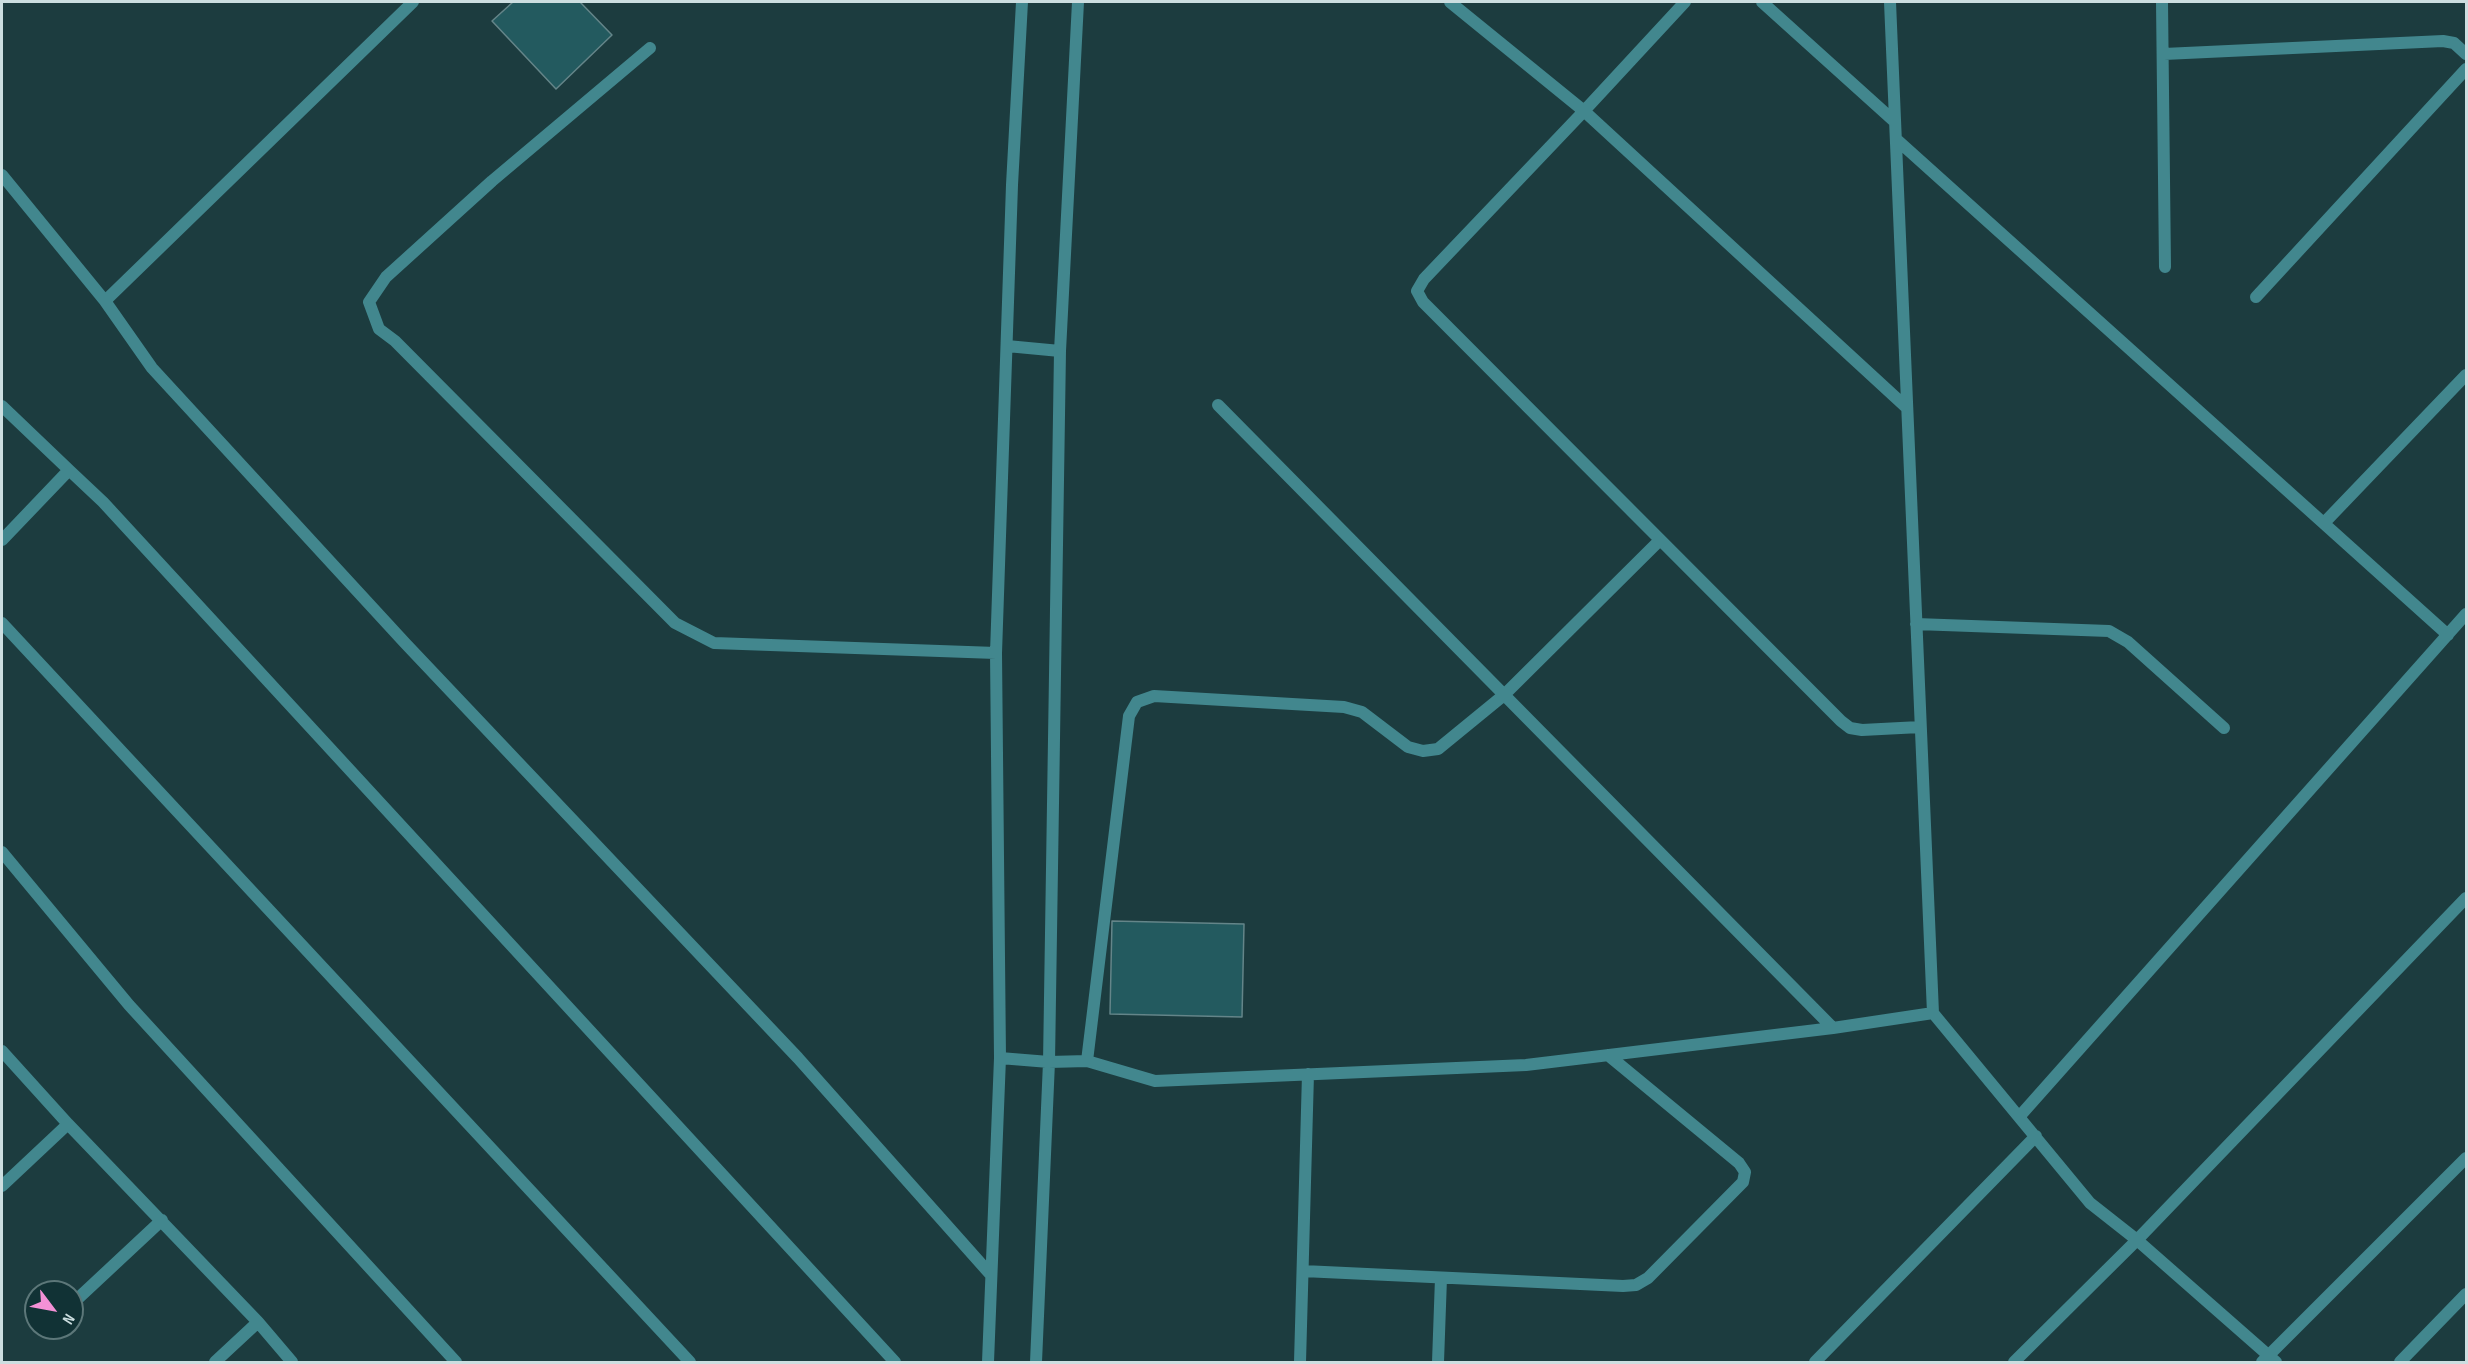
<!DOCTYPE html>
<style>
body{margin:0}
#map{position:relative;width:2468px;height:1364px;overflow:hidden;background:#1c3c3f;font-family:"Sofia Sans Condensed",sans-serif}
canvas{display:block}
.frame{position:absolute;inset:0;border:3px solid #ccdee0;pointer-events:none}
.north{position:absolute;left:24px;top:1280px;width:60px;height:60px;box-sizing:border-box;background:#113235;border:2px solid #5c7779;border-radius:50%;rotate:122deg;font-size:16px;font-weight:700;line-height:24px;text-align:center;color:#ccdee0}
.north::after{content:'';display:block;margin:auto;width:21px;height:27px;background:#f391d6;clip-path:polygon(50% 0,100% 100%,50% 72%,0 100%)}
</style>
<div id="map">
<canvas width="2468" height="1364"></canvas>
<div class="frame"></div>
<div class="north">N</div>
</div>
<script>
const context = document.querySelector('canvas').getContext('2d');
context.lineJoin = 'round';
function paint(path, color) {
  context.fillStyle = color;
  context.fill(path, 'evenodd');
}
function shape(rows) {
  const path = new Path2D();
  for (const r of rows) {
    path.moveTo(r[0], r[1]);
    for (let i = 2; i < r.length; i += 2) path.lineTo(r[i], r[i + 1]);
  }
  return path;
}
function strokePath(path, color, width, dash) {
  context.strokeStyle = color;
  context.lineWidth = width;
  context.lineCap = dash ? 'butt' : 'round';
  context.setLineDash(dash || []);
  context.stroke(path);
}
const building = shape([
 [513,2,580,2,612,35,556,89,492,21,513,2],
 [1112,921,1244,924,1242,1017,1110,1014,1112,921]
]);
paint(building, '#235a5f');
strokePath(building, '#648589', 1.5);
strokePath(shape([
 [1450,2,1584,111,1906,407],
 [1685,2,1584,111,1424,279,1417,291,1423,302,1841,721,1850,728,1862,730,1920,727],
 [1762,2,1894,121],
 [1890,2,1933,1013,2090,1203,2137,1240,2276,1362],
 [2162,2,2165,267],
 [650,48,492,181,386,277,369,302,379,329,395,341,675,623,714,643,996,653],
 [2164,54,2443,41,2454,43,2466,54],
 [1896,139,2448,635],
 [2,175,105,301,152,368,405,643,798,1058,991,1275],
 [2256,297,2466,69],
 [105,301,413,2],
 [1007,346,1060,351],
 [1218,405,1833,1028],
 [2,406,69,470,2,540],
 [69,470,103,502,895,1362],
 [2324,523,2466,375],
 [2,623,690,1362],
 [1916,624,2109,631,2128,642,2224,728],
 [2,852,129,1005,456,1362],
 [2,1051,68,1124,258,1322,292,1362],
 [1000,1058,1049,1062,1087,1061,1155,1081,1526,1065,1833,1028,1933,1013],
 [1087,1061,1129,716,1137,702,1154,696,1344,707,1362,712,1408,747,1423,751,1438,749,1504,695,1660,540],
 [2019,1117,2466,614],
 [2,1186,68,1124],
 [1303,1271,1623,1286,1636,1285,1648,1278,1743,1182,1745,1172,1739,1163,1608,1055],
 [72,1304,162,1220],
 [215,1362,258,1322],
 [988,1362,1000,1058,996,653,1012,185,1022,2],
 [1036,1362,1049,1062,1060,351,1078,2],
 [1300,1362,1308,1074],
 [1438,1362,1441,1278],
 [1815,1362,2036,1136],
 [2014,1362,2137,1240,2466,898],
 [2262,1362,2466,1158],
 [2400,1362,2466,1294]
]), '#42878e', 12);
</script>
